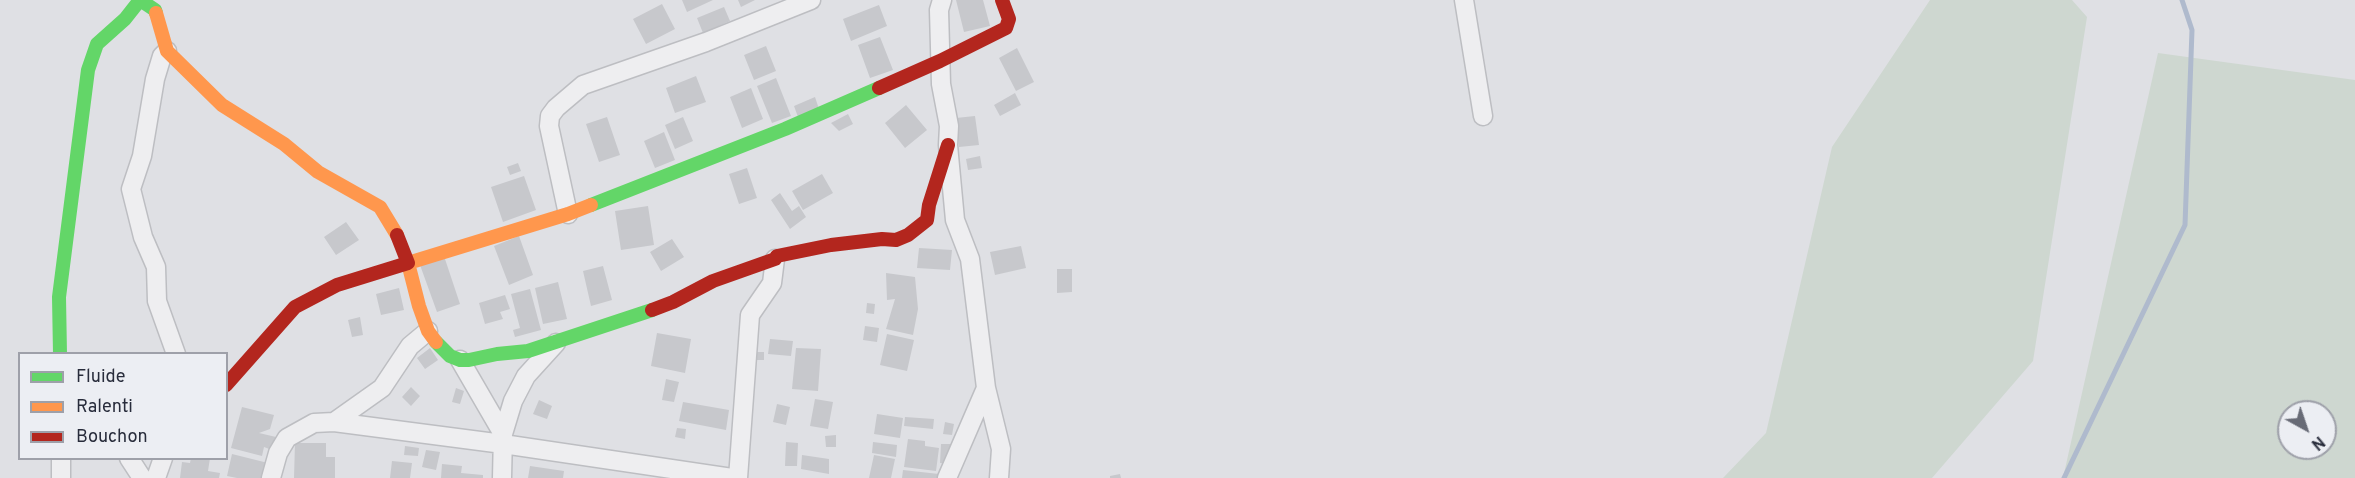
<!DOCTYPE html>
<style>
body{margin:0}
#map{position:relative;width:2355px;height:478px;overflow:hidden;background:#dfe0e4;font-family:Overpass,sans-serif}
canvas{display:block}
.legend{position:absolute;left:18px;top:352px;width:210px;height:108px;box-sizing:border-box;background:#eceef3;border:2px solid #9ea0a9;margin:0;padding:8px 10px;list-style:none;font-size:18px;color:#282c3b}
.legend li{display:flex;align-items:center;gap:12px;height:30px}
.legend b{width:30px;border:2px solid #9ea0a9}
.north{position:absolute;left:2277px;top:400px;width:60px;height:60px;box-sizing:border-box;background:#eceef3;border:2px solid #9ea0a9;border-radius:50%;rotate:140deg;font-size:16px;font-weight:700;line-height:24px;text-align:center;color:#282c3b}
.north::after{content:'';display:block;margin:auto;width:21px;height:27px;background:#686b76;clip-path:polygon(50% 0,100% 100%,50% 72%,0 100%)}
</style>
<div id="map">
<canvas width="2355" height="478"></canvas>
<ul class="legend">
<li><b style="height:8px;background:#63d668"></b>Fluide</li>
<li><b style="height:8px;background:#ff974d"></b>Ralenti</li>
<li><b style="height:8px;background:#b3261e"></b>Bouchon</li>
</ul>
<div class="north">N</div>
</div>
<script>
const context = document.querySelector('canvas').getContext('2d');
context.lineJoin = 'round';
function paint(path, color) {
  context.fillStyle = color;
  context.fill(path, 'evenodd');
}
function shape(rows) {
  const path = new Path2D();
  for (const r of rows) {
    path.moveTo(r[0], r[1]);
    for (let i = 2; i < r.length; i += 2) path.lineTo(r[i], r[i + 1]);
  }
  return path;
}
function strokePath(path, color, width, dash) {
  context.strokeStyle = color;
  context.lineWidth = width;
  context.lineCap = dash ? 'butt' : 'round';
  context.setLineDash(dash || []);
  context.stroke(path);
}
paint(shape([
 [1930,0,2072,0,2087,17,2033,361,1932,478,1723,478,1766,433,1832,147],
 [2158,53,2355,80,2355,478,2063,478],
 [2289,412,2325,412,2325,448,2289,448]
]), '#ced7d0');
strokePath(shape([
 [2064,478,2185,225,2192,30,2182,0]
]), '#afbacd', 5);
paint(shape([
 [682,0,713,0,687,12],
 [738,0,755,0,741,7],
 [956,0,983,0,990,26,964,32],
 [662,4,675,29,646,44,633,19],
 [879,5,887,26,851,41,843,19],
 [724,7,730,21,703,33,697,18],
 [880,37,893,70,870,78,858,45],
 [766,46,776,71,754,80,744,55],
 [1017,48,1034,82,1016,91,999,58],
 [696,76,706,102,675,113,666,88],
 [776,78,791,116,772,123,757,86],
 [751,88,763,119,742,128,730,97],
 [1015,93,1021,105,1000,116,994,105],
 [815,97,819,109,798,117,794,106],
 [906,105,927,130,905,148,885,123],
 [848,114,853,124,839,131,831,123],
 [975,116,979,145,959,147,956,118],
 [607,117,620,155,599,162,586,124],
 [683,117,693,141,675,149,665,125],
 [664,132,675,160,655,168,644,141],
 [980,156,982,168,968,170,966,159],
 [518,163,521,171,510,175,507,167],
 [747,168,757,198,739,204,729,174],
 [822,174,833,193,803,210,792,191],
 [524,176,536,210,503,222,491,187],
 [780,193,792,211,799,206,806,217,790,229,771,200],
 [648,206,654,245,621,250,615,211],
 [346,222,359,240,336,255,324,237],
 [519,236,533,275,509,285,494,246],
 [672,239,684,257,661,271,650,252],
 [1021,246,1026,268,995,275,990,252],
 [919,248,952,250,950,270,917,268],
 [444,256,460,304,437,312,420,265],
 [603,266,612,300,591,306,583,271],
 [1057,269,1072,269,1072,292,1057,293],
 [886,273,915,277,918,309,913,335,886,329,895,299,887,300],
 [558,282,567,319,543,324,535,288],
 [399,288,404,310,381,315,376,294],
 [530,289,541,330,515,337,513,330,520,328,511,294],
 [505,295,510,309,500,312,503,319,485,324,479,303],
 [867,303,875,304,874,314,866,313],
 [360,317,363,335,352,337,348,320],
 [865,326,879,328,877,342,863,340],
 [657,333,691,339,685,373,651,366],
 [887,334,914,340,907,371,880,365],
 [770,339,793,341,791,356,768,354],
 [430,348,438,360,425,369,417,358],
 [796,348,821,349,818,391,792,389],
 [756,352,764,352,764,360,756,360],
 [666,379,679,382,674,402,662,400],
 [411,387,420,396,411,406,402,397],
 [456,388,464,391,460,404,452,402],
 [815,399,833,402,828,429,810,426],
 [539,400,552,406,547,419,533,414],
 [683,402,729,410,726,430,679,421],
 [777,404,790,407,786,425,773,422],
 [242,407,274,415,270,429,259,433,276,437,272,450,264,447,262,456,231,448],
 [877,414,903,418,900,438,874,434],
 [905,417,934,419,933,429,904,426],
 [945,422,954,424,952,435,943,434],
 [677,428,686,429,685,439,675,437],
 [836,435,836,447,826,447,825,436],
 [908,439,925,441,925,446,939,448,936,471,904,467],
 [786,442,798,443,797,466,785,466],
 [873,442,897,445,896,457,872,453],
 [295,443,326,443,326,457,335,457,335,478,294,478],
 [941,444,951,444,949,464,940,463],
 [405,446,419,448,418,456,404,455],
 [426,450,440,452,436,470,422,467],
 [232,454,268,463,264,478,237,478,227,476],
 [802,455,829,459,829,474,801,469],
 [874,455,895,459,891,478,869,478],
 [191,458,210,458,208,471,220,473,219,478,180,478,182,462,190,463],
 [392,461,412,463,410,478,390,478],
 [442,464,462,466,461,473,483,475,483,478,441,478],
 [530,466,564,471,563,478,528,478],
 [903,470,939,474,939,478,902,478],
 [1120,474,1121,478,1110,478,1110,476]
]), '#c7c8cc');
const street = shape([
 [942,0,939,10,941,84,949,126,948,145,955,220,970,259,986,388,1001,449,999,478],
 [1464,0,1483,116],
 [167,51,162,56,155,79,142,156,131,189,143,237,156,267,157,301,176,354],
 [568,214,549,126,550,116,556,108,583,85,706,42,811,0],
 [460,360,503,434],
 [334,422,382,388,410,346,428,331],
 [61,458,61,478],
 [129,458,142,478],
 [156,478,163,458],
 [271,478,278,453,287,438,314,423,334,422,503,444,732,478],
 [502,478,503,434,513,401,526,376,556,343],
 [738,478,750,315,772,283,775,259],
 [947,478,986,388]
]);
strokePath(street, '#bdbec2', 21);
strokePath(street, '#eeeef0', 18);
strokePath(shape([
 [591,205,785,129,879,88],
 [436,342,450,356,460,360,469,360,497,354,528,351,652,310],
 [60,354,59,297,88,70,97,44,125,19,140,0,155,10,156,13]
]), '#63d668', 14);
strokePath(shape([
 [156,13,167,51,222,105,284,144,318,172,380,207,397,235],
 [436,342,428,331,419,306,408,263,568,214,591,205]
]), '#ff974d', 14);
strokePath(shape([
 [879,88,940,61,1006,28,1009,19,1002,0],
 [652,310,673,302,713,281,775,259,777,256,831,245,882,239,896,240,908,235,927,220,929,205,948,145],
 [226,385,295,307,337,285,408,263,397,235]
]), '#b3261e', 14);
</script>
